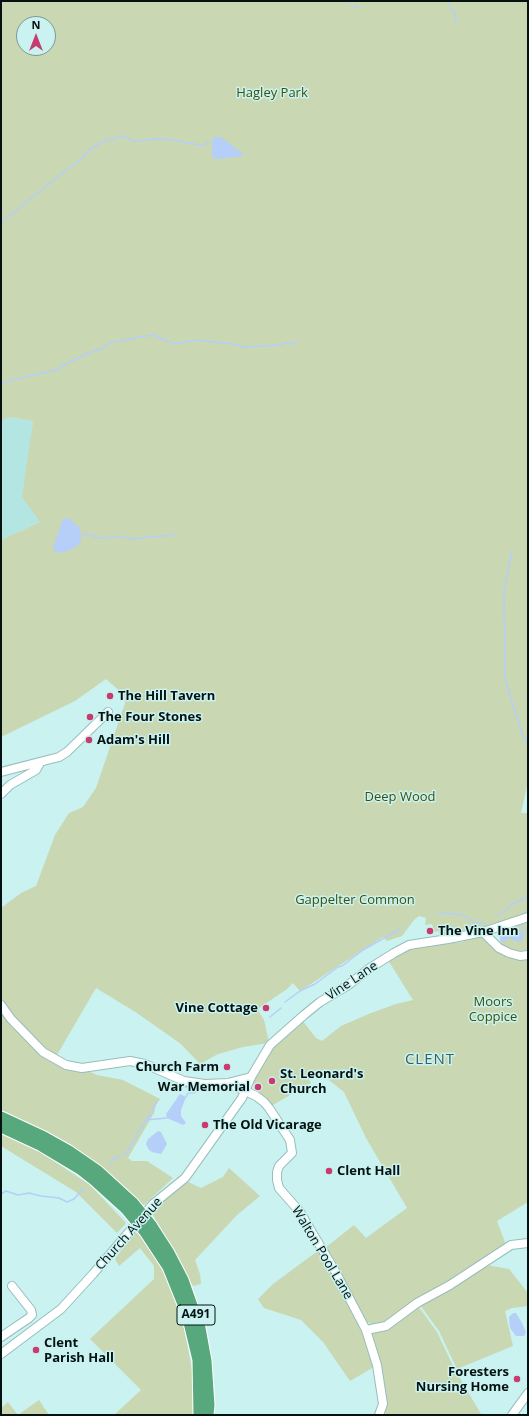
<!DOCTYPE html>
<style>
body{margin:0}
#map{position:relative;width:529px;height:1416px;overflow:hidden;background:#c9f2f0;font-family:"Open Sans",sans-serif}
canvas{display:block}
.frame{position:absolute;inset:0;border:2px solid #041211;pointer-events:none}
.north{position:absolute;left:16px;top:16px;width:40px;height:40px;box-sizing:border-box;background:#c9f2f0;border:1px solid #7a9897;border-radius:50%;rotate:0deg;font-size:11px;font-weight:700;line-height:16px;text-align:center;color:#041211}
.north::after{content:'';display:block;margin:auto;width:14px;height:18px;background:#c73b6f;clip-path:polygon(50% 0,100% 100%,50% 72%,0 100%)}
</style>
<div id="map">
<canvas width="529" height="1416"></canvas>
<div class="frame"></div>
<div class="north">N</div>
</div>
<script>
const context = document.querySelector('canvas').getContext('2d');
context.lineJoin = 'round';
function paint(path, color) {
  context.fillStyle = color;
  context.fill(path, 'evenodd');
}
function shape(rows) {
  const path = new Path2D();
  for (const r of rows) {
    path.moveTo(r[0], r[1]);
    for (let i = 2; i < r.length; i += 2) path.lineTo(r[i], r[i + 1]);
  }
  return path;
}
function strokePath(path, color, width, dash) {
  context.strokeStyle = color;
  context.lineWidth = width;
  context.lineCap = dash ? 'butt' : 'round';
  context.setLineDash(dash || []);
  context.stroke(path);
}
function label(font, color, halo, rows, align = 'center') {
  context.font = font + ' "Open Sans",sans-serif';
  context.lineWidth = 3;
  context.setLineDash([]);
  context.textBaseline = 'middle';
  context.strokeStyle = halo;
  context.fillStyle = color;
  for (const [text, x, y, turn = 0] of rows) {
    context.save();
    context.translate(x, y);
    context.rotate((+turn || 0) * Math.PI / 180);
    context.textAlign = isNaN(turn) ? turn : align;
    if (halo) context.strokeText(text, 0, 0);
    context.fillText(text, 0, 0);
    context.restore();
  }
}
paint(shape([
 [10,417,33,421,29,458,40,522,1,540,1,421]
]), '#b3e6e3');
paint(shape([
 [1,1,528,1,528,782,521,813,528,813,528,912,514,918,487,925,483,928,441,938,438,931,434,932,432,924,425,925,426,918,419,916,414,920,402,936,387,941,383,937,300,991,293,983,287,989,259,1008,259,1012,264,1020,269,1042,268,1043,243,1047,218,1054,200,1064,181,1044,137,1013,96,988,57,1055,52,1053,32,1036,13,1016,1,999,1,908,21,893,36,886,55,835,69,813,83,807,96,788,125,703,124,695,106,679,75,701,1,737,1,540,40,522,22,497,33,421,10,417,1,421],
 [24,24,48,24,48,48,24,48],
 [528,920,528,950,517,951,507,948,501,944,500,938,500,926],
 [484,935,498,952,508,958,528,958,528,1202,497,1221,506,1245,418,1300,384,1324,376,1326,365,1321,325,1248,354,1225,366,1238,407,1208,366,1138,344,1092,325,1077,307,1076,311,1083,271,1106,260,1094,253,1081,263,1060,276,1044,302,1020,316,1038,322,1041,341,1026,371,1013,396,1004,413,1000,388,960,410,948,462,942,468,938],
 [1,1013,12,1027,36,1049,97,1075,123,1080,160,1099,156,1105,154,1113,128,1158,132,1161,147,1161,173,1178,144,1205,84,1155,1,1112],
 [1,1133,37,1150,90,1185,126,1223,117,1233,76,1192,1,1146],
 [229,1168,260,1196,237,1215,195,1260,200,1274,201,1284,193,1286,152,1213,156,1206,188,1182,201,1188,223,1177],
 [134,1233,140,1233,170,1283,182,1318,192,1369,194,1415,114,1415,141,1390,90,1339,154,1279,154,1266,140,1248,119,1266,115,1259],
 [319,1250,362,1331,374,1367,350,1381,323,1342,301,1320,264,1308,258,1299,273,1284],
 [486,1265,509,1269,528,1293,528,1306,512,1308,505,1311,513,1346,457,1369,439,1331,420,1305],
 [418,1306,437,1332,455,1370,481,1414,382,1415,370,1333],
 [39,1400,49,1415,1,1415,1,1408,8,1402,18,1415]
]), '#c9d7b2');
paint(shape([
 [214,137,221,137,243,154,243,156,218,159,212,158,212,140],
 [65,518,70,519,80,528,81,540,80,543,76,547,62,553,55,551,53,548,63,519],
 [512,926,518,930,524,932,523,939,519,942,509,938,504,942,500,941,500,929],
 [180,1094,186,1097,181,1110,181,1116,186,1123,183,1125,167,1118,166,1114],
 [158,1131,161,1132,167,1144,161,1154,152,1152,149,1150,146,1144,148,1139],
 [513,1313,516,1313,522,1323,526,1332,524,1336,516,1336,510,1328,509,1317]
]), '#b5cff9');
strokePath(shape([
 [348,1,351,3],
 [449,1,451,9,454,11,456,23],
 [354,5,359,8],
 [1,223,66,170,81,160,88,151,102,142,123,136,134,141,159,139,174,140,200,145,204,145,209,141],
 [1,383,37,374,53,371,84,355,105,347,108,343,141,337,153,335,175,344,196,340,233,344,245,347,282,345,285,343,294,344,297,341],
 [80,534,85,534,100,538,121,537,130,539,173,535,175,533],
 [512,552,504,590,505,679,522,734,528,744],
 [439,913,458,914,468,918,474,923,484,923],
 [498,916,513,904,528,897],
 [519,924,528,931],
 [285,1002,300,991,315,984,338,967,342,966,363,950,400,929],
 [270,1017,281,1008],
 [167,1091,170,1086,174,1084,198,1090,220,1090],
 [186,1097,188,1093,195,1093,198,1090],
 [145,1120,167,1118],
 [125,1155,136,1138,138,1132,152,1112,157,1101],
 [109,1164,113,1160,120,1156],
 [1,1194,6,1191,18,1195,29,1193,41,1196,59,1198,67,1202,74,1199,84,1188]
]), '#b5cff9', 1.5);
const minor = shape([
 [1,772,59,757,67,752,108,712],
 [1,794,10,785,36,770,40,763],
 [483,932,499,948,509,953,520,956,528,955],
 [1,1005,11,1019,43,1052,66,1065,82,1068,130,1061,145,1064,184,1081,205,1084,228,1083,251,1077],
 [228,1083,256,1096,264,1102,269,1108,290,1140,292,1153,279,1166,277,1172,277,1180,279,1188,300,1212,335,1271,366,1330,377,1365,383,1404,379,1415],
 [366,1330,386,1326,417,1303,450,1285,511,1245,528,1243],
 [1,1337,29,1318,32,1315,31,1310,12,1286],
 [1,1354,61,1309,93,1274,153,1204,185,1178,242,1098,251,1077,270,1045,304,1015,320,1002,347,986,370,968,394,953,409,945,448,939,483,932,528,917],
 [512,1415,528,1393]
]);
const highway = shape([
 [1,1117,44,1137,69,1151,98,1171,133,1203],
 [1,1127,40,1145,80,1169,94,1180,126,1209],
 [151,1225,169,1253,183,1280,200,1328,206,1361,209,1405,208,1415],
 [145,1232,168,1267,187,1314,198,1360,199,1415]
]);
strokePath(minor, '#97bebc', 10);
strokePath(highway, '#fff', 13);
strokePath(minor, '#fff', 8);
strokePath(highway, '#58a87d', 11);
const highwayBridge = shape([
 [133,1203,151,1225],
 [126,1209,145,1232]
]);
strokePath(highwayBridge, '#fff', 13, []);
strokePath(highwayBridge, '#58a87d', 11);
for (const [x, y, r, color] of [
 [110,696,4,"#c73b6f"],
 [90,717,4,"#c73b6f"],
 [89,740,4,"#c73b6f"],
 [430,931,4,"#c73b6f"],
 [266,1008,4,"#c73b6f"],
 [227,1067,4,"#c73b6f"],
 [272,1081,4,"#c73b6f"],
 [258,1087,4,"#c73b6f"],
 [205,1125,4,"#c73b6f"],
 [329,1171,4,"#c73b6f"],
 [36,1350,4,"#c73b6f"],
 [517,1379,4,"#c73b6f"]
]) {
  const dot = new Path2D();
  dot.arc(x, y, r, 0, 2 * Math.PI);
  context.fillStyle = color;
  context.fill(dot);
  strokePath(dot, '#c9f2f0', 1.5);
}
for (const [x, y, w] of [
 [196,1315,38]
]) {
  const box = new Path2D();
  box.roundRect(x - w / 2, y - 10, w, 20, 3);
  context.fillStyle = '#c9f2f0';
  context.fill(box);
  strokePath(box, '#041211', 1);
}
label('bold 12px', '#041211', null, [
 ["A491",196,1315]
]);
label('13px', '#3d5008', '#c9f2f0', [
 ["Hagley Park",272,93],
 ["Deep Wood",400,797],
 ["Gappelter Common",355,900],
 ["Moors",493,1002],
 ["Coppice",493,1017]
]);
label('bold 13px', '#041211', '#c9f2f0', [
 ["The Hill Tavern",118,696],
 ["The Four Stones",98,717],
 ["Adam's Hill",97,740],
 ["The Vine Inn",438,931],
 ["Vine Cottage",258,1008,"right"],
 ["Church Farm",219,1067,"right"],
 ["St. Leonard's",280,1074],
 ["Church",280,1089],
 ["War Memorial",250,1087,"right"],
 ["The Old Vicarage",213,1125],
 ["Clent Hall",337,1171],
 ["Clent",44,1343],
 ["Parish Hall",44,1358],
 ["Foresters",509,1372,"right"],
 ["Nursing Home",509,1387,"right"]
], 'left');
label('13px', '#041211', '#c9f2f0', [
 ["Vine Lane",352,981,-34],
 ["Church Avenue",129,1234,-48],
 ["Walton Pool Lane",322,1253,59]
]);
context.letterSpacing = '1px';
label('15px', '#3a5f5d', '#c9f2f0', [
 ["CLENT",430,1060]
]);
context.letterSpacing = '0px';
</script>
